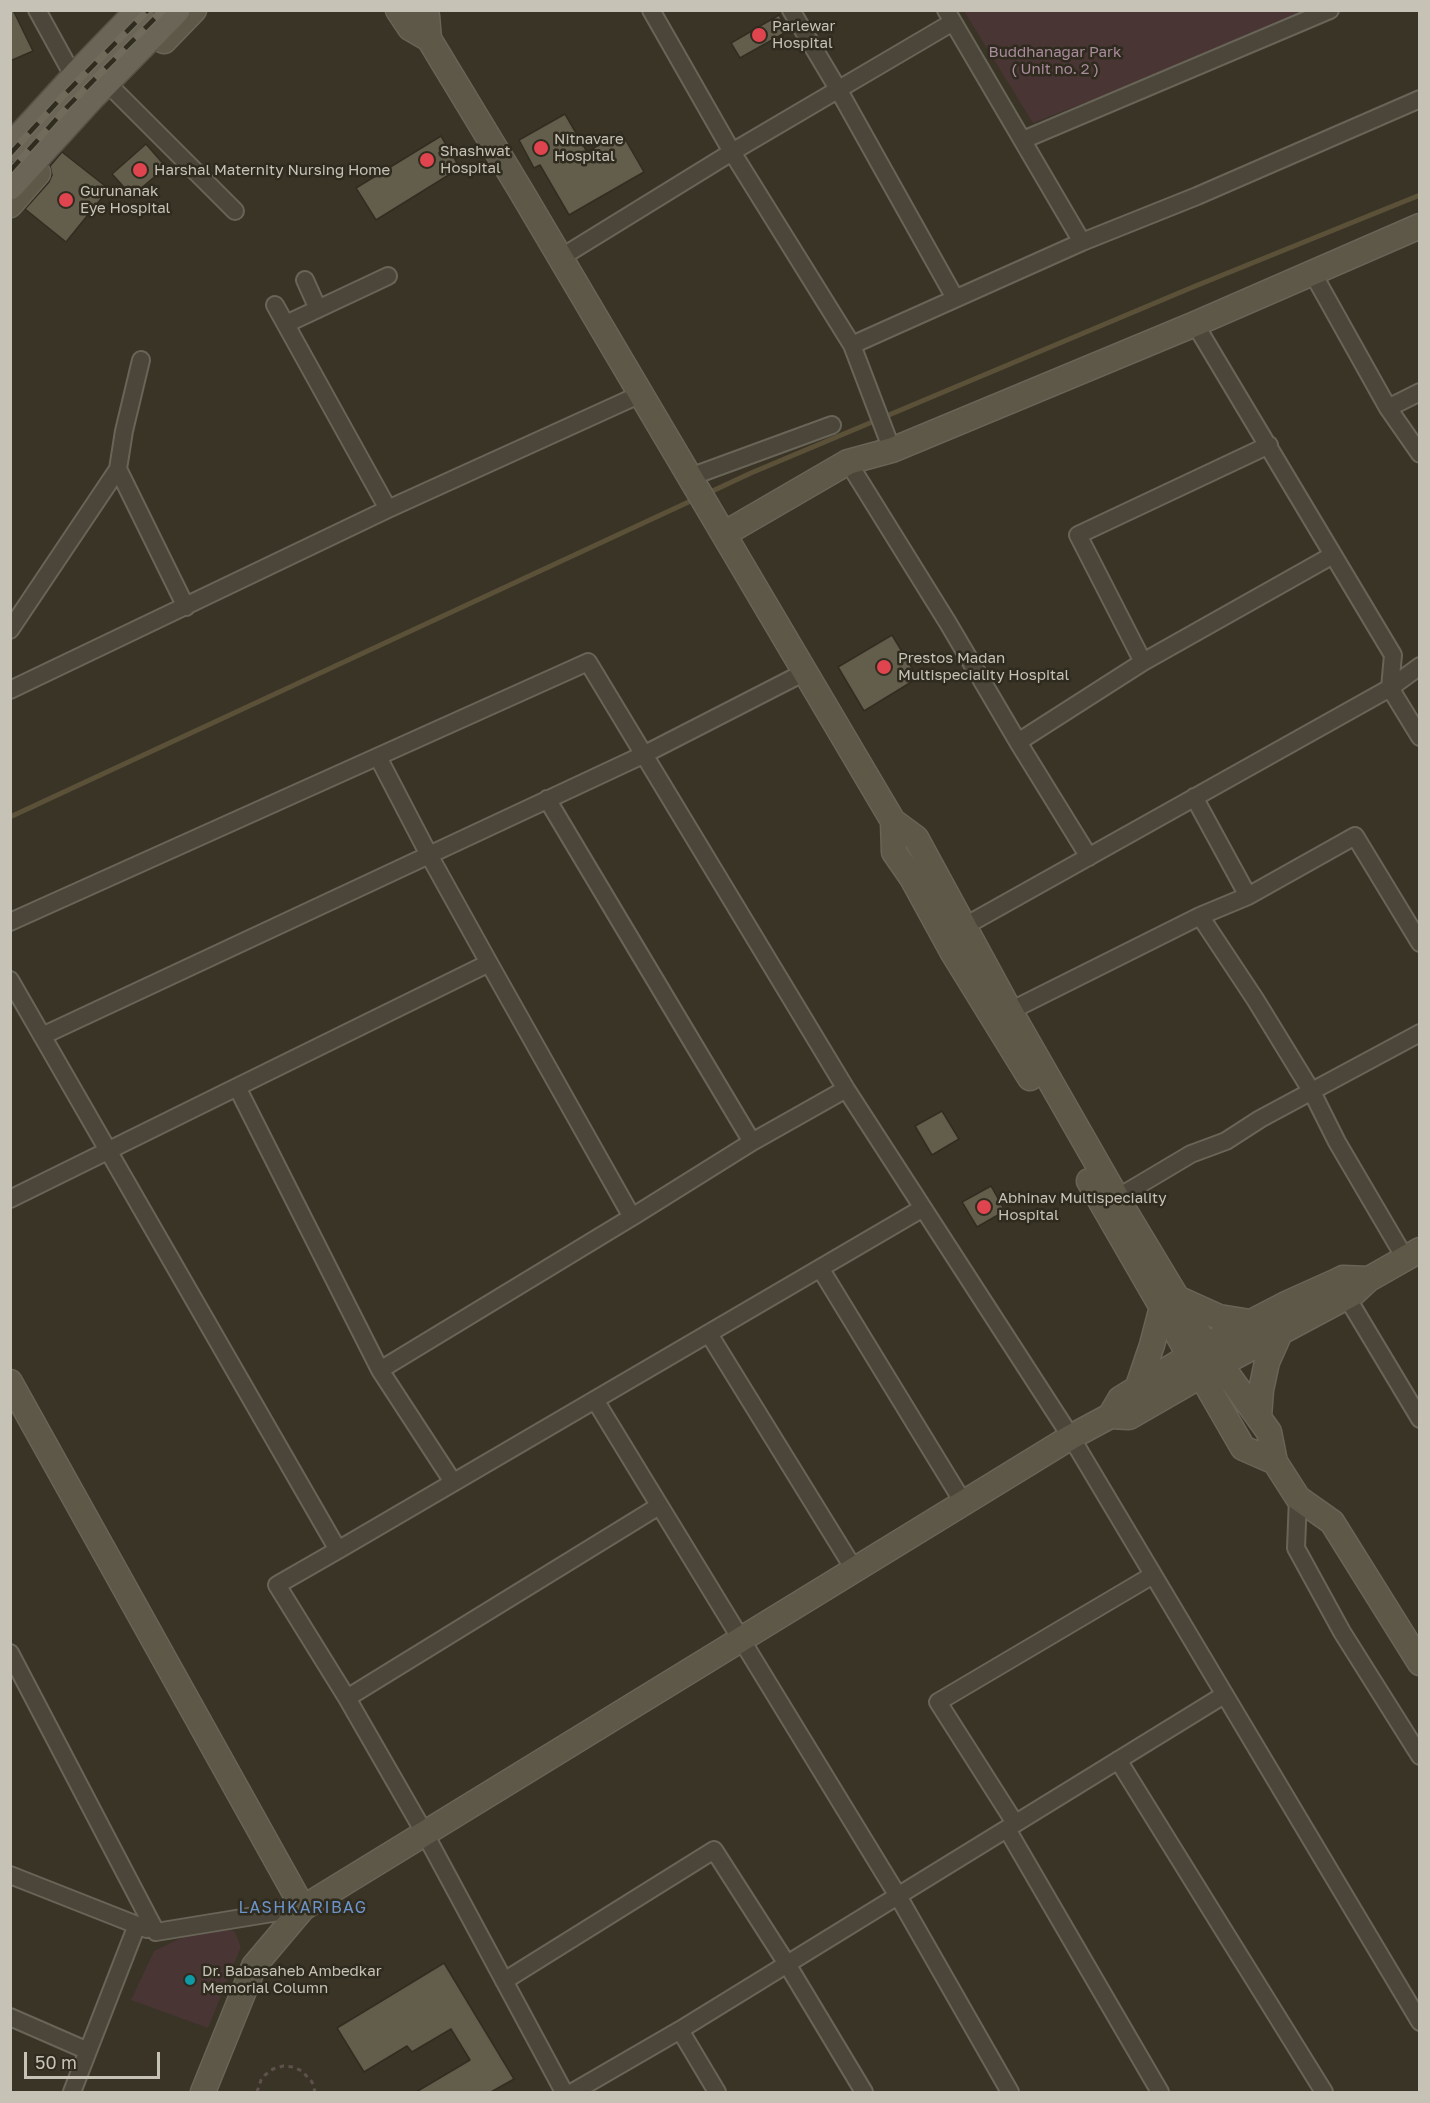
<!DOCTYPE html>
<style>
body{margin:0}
#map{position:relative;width:1430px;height:2103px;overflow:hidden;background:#3a3426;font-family:"Golos Text",sans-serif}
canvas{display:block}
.frame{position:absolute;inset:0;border:12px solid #c6c2b5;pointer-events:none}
.scale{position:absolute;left:24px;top:2052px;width:136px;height:27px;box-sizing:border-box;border:3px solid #c6c2b5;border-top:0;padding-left:8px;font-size:18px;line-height:21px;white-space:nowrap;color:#c6c2b5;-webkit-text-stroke:4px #2f2b1e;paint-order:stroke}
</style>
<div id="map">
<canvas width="1430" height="2103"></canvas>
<div class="frame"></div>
<div class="scale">50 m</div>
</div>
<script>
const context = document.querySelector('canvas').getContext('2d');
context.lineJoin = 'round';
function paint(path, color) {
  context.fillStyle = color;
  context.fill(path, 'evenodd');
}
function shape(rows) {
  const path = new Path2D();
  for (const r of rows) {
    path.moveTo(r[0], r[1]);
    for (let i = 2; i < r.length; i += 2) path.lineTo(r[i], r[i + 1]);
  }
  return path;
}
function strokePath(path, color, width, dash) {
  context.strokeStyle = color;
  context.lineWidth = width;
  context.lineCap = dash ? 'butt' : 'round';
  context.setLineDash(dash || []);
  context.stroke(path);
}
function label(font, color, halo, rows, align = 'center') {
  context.font = font + ' "Golos Text",sans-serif';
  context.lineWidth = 5;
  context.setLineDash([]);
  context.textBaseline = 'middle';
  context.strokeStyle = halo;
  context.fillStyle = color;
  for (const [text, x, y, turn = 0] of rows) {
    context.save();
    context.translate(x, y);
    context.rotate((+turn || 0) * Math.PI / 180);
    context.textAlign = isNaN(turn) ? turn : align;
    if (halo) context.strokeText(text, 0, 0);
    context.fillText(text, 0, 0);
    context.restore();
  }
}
paint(shape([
 [964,11,1318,11,1033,123],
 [222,1925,235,1932,241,1947,208,2028,131,2000,154,1951,185,1936]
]), '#483534');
strokePath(shape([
 [706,494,751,473,1193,287,1420,195],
 [10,817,695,499]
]), '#5b5138', 5);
const building = shape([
 [10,10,13,10,33,51,10,61,10,10],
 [779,15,788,31,740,58,731,43,779,15],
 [565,114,587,152,621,132,644,172,569,215,540,165,534,168,519,140,565,114],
 [441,136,460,168,376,220,356,188,441,136],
 [146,144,166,167,132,196,112,174,146,144],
 [62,152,109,189,66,242,25,209,49,182,52,175,50,166,62,152],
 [892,635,918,678,864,711,838,667,892,635],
 [942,1111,959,1139,932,1155,915,1126,942,1111],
 [991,1186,1005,1211,977,1227,962,1202,991,1186],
 [444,1963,514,2079,491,2092,416,2092,470,2060,451,2029,412,2052,407,2046,364,2072,337,2028,444,1963]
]);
paint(building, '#635d4c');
strokePath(building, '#312d20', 1.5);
const street = shape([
 [37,10,70,70],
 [651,10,732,152,852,345,892,450],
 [791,10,838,89,955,298],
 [946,10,1082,242],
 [115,91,235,211],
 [1023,140,1330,10],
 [560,258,732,152,953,22],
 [1312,272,1388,408,1420,454],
 [305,280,318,309],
 [275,305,388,509],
 [286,324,388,276],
 [1195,324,1393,655,1390,688],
 [852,345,1082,242,1197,196,1420,99],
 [1388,408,1420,392],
 [1269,445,1078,535,1143,662,1333,555],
 [848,462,948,623,1018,742,1143,662],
 [118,469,186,607],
 [690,477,832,425],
 [10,630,118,469,124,431,141,360],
 [1390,688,1420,666],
 [10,690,388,509,641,394],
 [1018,742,1089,857],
 [378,757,429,855,489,963,632,1217,380,1370,237,1087,489,963],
 [1194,797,1248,896],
 [547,799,752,1142,632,1217],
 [1200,916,1255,999,1312,1092,1337,1142,1405,1258],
 [10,922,588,662,846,1089,923,1208,338,1550,10,980],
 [956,931,1390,688,1420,737],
 [1010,1011,1200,916,1248,896,1355,836,1420,943],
 [42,1036,645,754,805,672],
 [752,1142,846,1089],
 [1117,1198,1191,1154,1226,1141,1260,1119,1420,1033],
 [10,1199,237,1087],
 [923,1208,1071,1437,1420,2022],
 [820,1268,963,1502],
 [1342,1289,1420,1419],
 [709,1334,854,1569],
 [380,1370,453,1482],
 [595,1400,898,1896,1010,2092],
 [1298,1498,1296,1548,1342,1632,1420,1756],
 [338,1550,277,1585,347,1698,659,1506],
 [10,1653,156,1932,303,1908],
 [347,1698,424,1832,564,2092],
 [1118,1760,1324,2092],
 [1015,1823,938,1702,1153,1575],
 [1007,1829,1160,2092],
 [10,1875,147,1929],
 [504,1981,714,1850,787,1964,864,2092],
 [10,2017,88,2051],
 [72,2092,137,1925],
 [573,2092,680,2030],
 [717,2092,680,2030,1224,1695]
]);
const secondary = shape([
 [398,10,410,28,429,39],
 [424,10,427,16,429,39,521,191,893,821,916,838,1010,1011,1117,1198,1200,1336,1269,1432,1275,1462,1298,1498,1332,1522,1420,1663],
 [164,41,194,10],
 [10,205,38,173],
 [724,534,848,462,892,450,1195,324,1420,226],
 [893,821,894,852,912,878,953,953,1030,1078],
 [1089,1181,1243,1448,1275,1462],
 [1177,1298,1219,1317,1250,1322],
 [10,1382,303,1908],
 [1137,1389,1152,1345,1162,1307],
 [1110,1416,1120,1399,1207,1345,1288,1303,1337,1281,1343,1278,1369,1279],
 [1259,1417,1261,1390,1267,1362,1280,1333],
 [203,2092,254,1966,303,1908,1071,1437,1110,1416,1129,1417,1221,1364,1354,1293,1369,1279,1420,1250]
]);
const primary = shape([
 [10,148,76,76,140,10],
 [10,186,93,95,176,10]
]);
strokePath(street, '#686457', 20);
strokePath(secondary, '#686457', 27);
strokePath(primary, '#565245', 30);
strokePath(shape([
 [257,2092,261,2080,265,2075,273,2069,283,2066,293,2067,302,2071,312,2082,315,2092]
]), '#5e514c', 3, [4.5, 4.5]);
strokePath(street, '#4b4639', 16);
strokePath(secondary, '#5d5847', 24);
strokePath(primary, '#6a6557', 27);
const rail = shape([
 [10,154,60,99,148,10],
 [10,171,68,106,163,10]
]);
strokePath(rail, '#716b5b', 7);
strokePath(rail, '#2f2b1e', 4.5, [14]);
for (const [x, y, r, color] of [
 [759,35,8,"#e0444e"],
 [541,148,8,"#e0444e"],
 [427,160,8,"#e0444e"],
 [140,170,8,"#e0444e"],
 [66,200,8,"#e0444e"],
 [884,667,8,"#e0444e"],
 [984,1207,8,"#e0444e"],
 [190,1980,6,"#0f9aa8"]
]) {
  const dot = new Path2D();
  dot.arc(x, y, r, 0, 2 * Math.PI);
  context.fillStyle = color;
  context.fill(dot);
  strokePath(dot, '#2f2b1e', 2);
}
label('15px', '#c6c2b5', '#2f2b1e', [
 ["Parlewar",772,26],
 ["Hospital",772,43],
 ["Nitnavare",554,139],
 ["Hospital",554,156],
 ["Shashwat",440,151],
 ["Hospital",440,168],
 ["Harshal Maternity Nursing Home",154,170],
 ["Gurunanak",80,191],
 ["Eye Hospital",80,208],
 ["Prestos Madan",898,658],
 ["Multispeciality Hospital",898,675],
 ["Abhinav Multispeciality",998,1198],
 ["Hospital",998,1215],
 ["Dr. Babasaheb Ambedkar",202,1971],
 ["Memorial Column",202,1988]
], 'left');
label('15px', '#aa8b9e', '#2f2b1e', [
 ["Buddhanagar Park",1055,52],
 ["( Unit no. 2 )",1055,69]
]);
context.letterSpacing = '1.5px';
label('16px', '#6c94ca', '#2f2b1e', [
 ["LASHKARIBAG",303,1908]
]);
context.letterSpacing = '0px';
</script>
